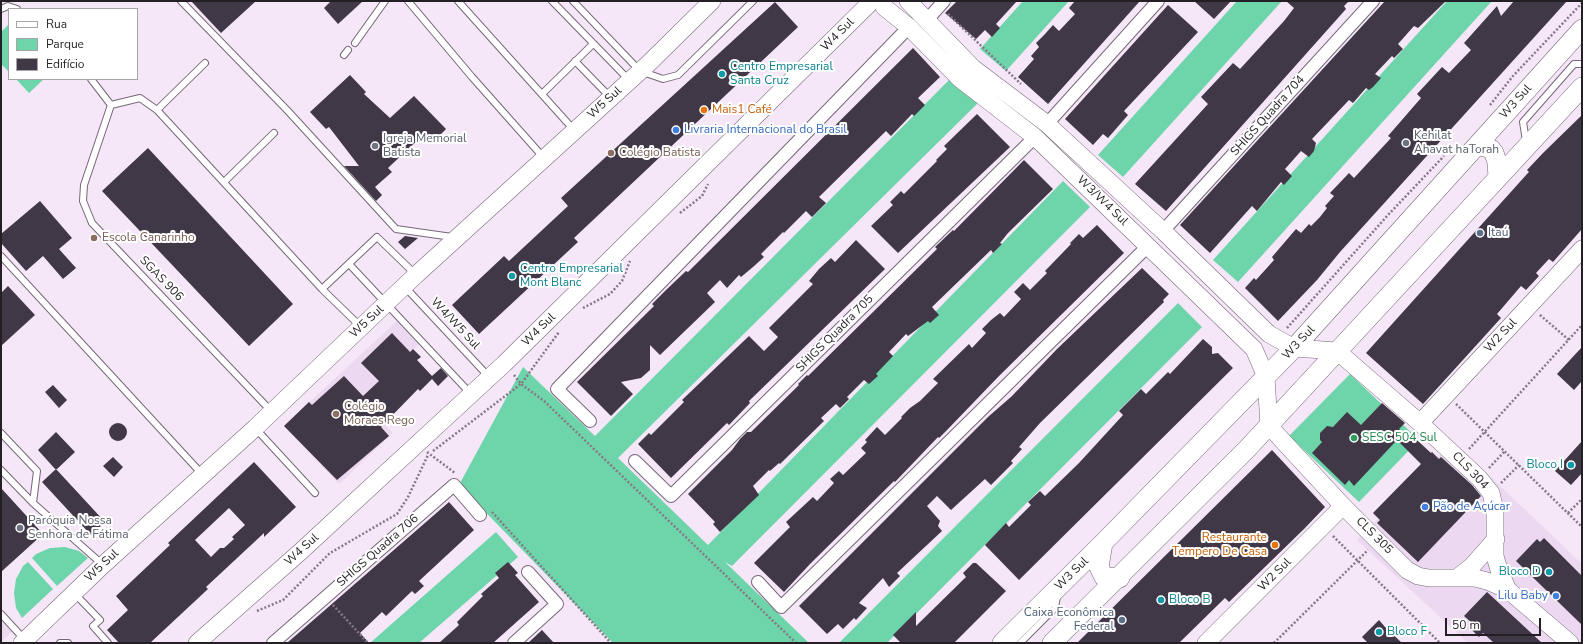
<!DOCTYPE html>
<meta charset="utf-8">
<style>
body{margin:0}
#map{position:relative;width:1583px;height:644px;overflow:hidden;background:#f5e6f8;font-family:"Nunito Sans",sans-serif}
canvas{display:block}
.frame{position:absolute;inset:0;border:2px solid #241e25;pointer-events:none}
.legend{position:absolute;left:8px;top:8px;width:130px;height:72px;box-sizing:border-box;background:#fff;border:1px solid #a7a5a8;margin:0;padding:5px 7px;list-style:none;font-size:12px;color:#241e25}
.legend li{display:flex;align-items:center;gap:8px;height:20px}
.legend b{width:20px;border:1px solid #a7a5a8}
.scale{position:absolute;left:1445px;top:618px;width:96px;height:18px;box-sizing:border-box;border:2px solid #241e25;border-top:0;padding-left:5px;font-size:12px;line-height:14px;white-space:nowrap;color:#241e25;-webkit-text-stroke:3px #fff;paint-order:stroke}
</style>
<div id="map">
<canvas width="1583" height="644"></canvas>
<div class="frame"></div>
<ul class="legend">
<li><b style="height:5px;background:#fff"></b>Rua</li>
<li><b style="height:11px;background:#6ed5aa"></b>Parque</li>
<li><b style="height:11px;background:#413847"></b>Edifício</li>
</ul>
<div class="scale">50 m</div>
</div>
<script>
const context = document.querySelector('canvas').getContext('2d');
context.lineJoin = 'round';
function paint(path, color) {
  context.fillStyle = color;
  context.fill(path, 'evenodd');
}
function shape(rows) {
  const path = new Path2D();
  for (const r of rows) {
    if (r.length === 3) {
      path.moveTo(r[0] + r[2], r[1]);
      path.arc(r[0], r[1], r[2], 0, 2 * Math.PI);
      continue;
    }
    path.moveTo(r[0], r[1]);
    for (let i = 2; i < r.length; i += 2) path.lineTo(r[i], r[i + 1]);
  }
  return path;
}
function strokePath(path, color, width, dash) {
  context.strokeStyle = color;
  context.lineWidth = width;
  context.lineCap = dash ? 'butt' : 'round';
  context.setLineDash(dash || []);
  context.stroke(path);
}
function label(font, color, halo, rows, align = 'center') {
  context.font = font + ' "Nunito Sans",sans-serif';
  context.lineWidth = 4;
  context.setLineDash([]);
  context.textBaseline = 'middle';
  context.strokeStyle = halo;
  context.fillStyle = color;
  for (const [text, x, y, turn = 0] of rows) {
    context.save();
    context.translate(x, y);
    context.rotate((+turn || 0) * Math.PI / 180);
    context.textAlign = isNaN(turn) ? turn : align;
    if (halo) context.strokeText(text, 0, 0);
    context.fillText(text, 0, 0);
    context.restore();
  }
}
paint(shape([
 [397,321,419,344,361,398,393,433,339,484,284,426],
 [1453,441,1582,564,1582,643,1468,643,1357,540],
 [1,611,16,628,1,642]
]), '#ecd8f0');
paint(shape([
 [1023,1,1069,1,1006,71,980,49],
 [1237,1,1282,1,1123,177,1098,155],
 [1447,1,1492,1,1238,282,1213,260],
 [9,24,9,72,1,64,1,32],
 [953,76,979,102,618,458,708,545,1063,181,1090,207,732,566,725,562,809,643,613,643,459,485,523,367,595,436],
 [16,79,44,79,29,93],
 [1178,303,1202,327,887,643,839,643],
 [1350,374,1419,440,1359,502,1289,436],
 [496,532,518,557,419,643,370,643],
 [65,547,79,551,88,558,57,586,32,558,36,554,50,548],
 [28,562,53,589,22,618,16,608,14,593,16,579,23,566]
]), '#6ed5aa');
paint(shape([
 [191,1,256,1,221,33],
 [331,1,363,1,338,24,324,8],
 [957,1,1017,1,996,24,1000,28,992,37,985,30,976,39,945,13],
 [1075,1,1140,1,1048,104,1018,77,1034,59,1031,56,1039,47,1036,43,1045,34,1053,25,1059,31,1075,14,1069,8],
 [1194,1,1231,1,1214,19],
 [1286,1,1349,1,1344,6,1346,9,1166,211,1135,184,1208,104,1201,97,1233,63,1240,69,1284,21,1294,8],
 [1385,1,1446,1,1418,28,1414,26,1398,44,1403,49,1394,58,1392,56,1375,74,1381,78,1373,87,1369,90,1366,88,1353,103,1349,100,1312,139,1316,143,1314,151,1309,157,1301,151,1285,169,1292,176,1284,185,1281,182,1257,211,1252,206,1210,253,1180,225],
 [1514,1,1567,1,1340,252,1317,280,1278,321,1245,288,1254,278,1256,280,1274,260,1272,257,1296,229,1301,233,1309,224,1311,226,1320,217,1327,208,1325,206,1334,196,1330,193,1349,173,1354,178,1391,138,1388,136,1421,98,1417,94,1442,67,1449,73,1471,50,1464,43,1497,6,1501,16],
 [775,2,798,27,574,238,578,242,479,334,452,305,504,256,509,261,568,206,561,198],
 [1168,5,1198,32,1124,111,1128,115,1108,138,1103,134,1093,145,1065,119],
 [913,48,940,77,918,98,925,105,914,116,912,114,891,136,886,131,819,197,826,203,812,217,806,211,784,233,783,232,761,254,764,257,753,267,741,277,739,275,727,288,720,280,707,293,715,302,660,355,650,345,650,370,641,378,621,382,633,394,611,416,577,382,654,306,652,304,666,290,686,271,688,272],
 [350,75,366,92,364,94,390,118,414,96,446,129,432,143,424,134,388,168,392,172,375,187,382,195,376,201,344,166,359,166,329,127,326,129,310,112],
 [977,114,1010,147,898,253,871,226,893,205,890,202,901,191,904,194,937,161,936,160,947,149,944,146],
 [1582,115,1582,229,1553,262,1549,259,1536,273,1539,276,1526,290,1521,286,1497,314,1501,318,1423,404,1366,353,1527,174,1529,172,1527,170,1543,153],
 [148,148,293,304,249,346,102,191],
 [1024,160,1053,189,1008,233,1000,243,1002,244,993,253,991,250,932,307,939,315,930,323,928,321,908,336,906,334,889,352,893,356,876,374,878,376,869,384,864,380,847,397,849,399,840,408,836,404,821,418,824,421,780,464,779,463,770,471,769,470,753,486,759,495,720,532,713,524,715,522,688,494,732,450,740,439,747,432,751,432,799,385,798,384,807,375,808,376,937,249,935,247,953,230,954,231],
 [40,201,72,238,59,249,76,268,63,279,43,256,26,271,1,243,1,234],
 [1097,225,1124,253,999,376,948,429,939,438,938,437,895,482,894,481,810,564,784,592,754,563,790,527,786,522,813,497,817,501,834,483,830,479,839,471,843,475,866,453,861,448,867,442,865,440,877,427,885,435,902,418,901,417,910,408,920,401,938,383,933,379,969,344,972,348,986,333,982,329,991,320,1000,313,1004,317,1021,299,1014,292,1023,283,1030,290,1047,273,1045,271,1071,244,1070,243,1079,234,1083,238],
 [405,236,418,238,405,249,398,242],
 [856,240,885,269,749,401,750,403,729,425,727,423,671,478,638,444,649,433,651,435,684,402,682,400,749,336,764,351,778,337,769,328,813,284,809,281,819,269,831,258,835,262],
 [1142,268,1169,294,1163,300,1164,302,1040,423,1019,447,1022,449,1011,461,1013,463,991,485,985,479,951,510,937,496,927,506,940,521,938,526,942,531,897,573,900,576,889,587,883,578,859,603,867,608,856,620,854,618,843,629,838,624,827,634,799,606,988,417,1012,396,1057,349],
 [8,286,35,315,1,346,1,293],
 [392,333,410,352,413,349,421,357,417,360,432,376,441,368,448,376,438,386,432,379,420,391,418,389,381,427,389,436,337,480,284,426,309,402,312,405,344,376,363,396,379,381,361,363],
 [1203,339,1212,347,1212,354,1218,353,1233,368,1019,580,985,545,1006,523,1009,527,1031,505,1028,502,1040,491,1045,496,1079,463,1123,415,1119,411,1141,389,1146,394,1168,372,1170,374],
 [1582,347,1582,381,1574,390,1557,374],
 [53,385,67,400,59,408,45,392],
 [1382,403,1405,423,1399,429,1418,441,1431,453,1432,452,1439,459,1441,457,1472,485,1481,496,1418,562,1377,523,1380,520,1373,513,1421,464,1397,440,1354,486,1349,480,1345,485,1312,453,1322,442,1320,440,1320,433,1327,426,1333,427,1347,412,1361,425],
 [118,432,9],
 [56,432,75,452,56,470,38,450],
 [1582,441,1582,473,1571,485,1555,471],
 [1272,450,1325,507,1305,528,1229,602,1225,598,1179,643,1077,643],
 [113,457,123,467,114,477,103,466],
 [254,462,296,507,264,537,264,533,206,587,208,589,150,643,119,643,107,630,128,610,116,596,170,545,168,543],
 [229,508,245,525,232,537,234,539,224,548,220,548,211,557,195,540],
 [56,469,105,522,91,535,42,482],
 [1,488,43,534,1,572],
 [449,502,474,530,419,581,424,586,415,594,412,591,386,616,382,612,360,633,369,643,287,643],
 [1544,538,1582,576,1582,625,1516,561,1537,539,1540,542],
 [508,562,518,573,515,575,539,602,493,643,439,643,459,625,457,622,483,596,481,594,499,578,495,573],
 [973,563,976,563,1006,591,954,643,901,643,893,635,916,612,916,626,966,577,963,573],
 [1487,592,1542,643,1494,643,1483,633,1479,637,1469,627,1472,623,1464,616],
 [1379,620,1385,627,1402,643,1368,643,1362,637],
 [542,630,554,643,528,643]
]), '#413847');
const lane = shape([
 [181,1,287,110,396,229,452,237],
 [408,1,472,77,544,158],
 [458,1,574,130],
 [552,1,629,80],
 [573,1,640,71,663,79,678,75,753,1],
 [1,9,8,6,17,9],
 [355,43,385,1],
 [344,55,348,50],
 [575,61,610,97],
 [91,79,111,105,84,185,83,201,92,223,271,411],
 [542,94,593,44],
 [111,105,140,98,157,110,322,289,361,327],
 [157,110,205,63],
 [1526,141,1523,122,1574,64,1582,64],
 [224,182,274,133],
 [1,256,202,474],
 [349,264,470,393],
 [405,287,489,377],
 [322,289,377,237,415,274],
 [256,429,315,493],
 [1,433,37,471,33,503],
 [1,470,33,503,102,564],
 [75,594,100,620,93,626,108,643],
 [1,614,24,639],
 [60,643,68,643],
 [1020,643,1055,608,1057,596]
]);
const street = shape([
 [927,20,944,1],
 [1047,124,1158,1],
 [1163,231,1373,1],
 [590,421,557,389,909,27],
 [635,461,671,496,1035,137],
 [758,582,781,607,1148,246],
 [273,643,454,485,480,515],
 [514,643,557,604,528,572]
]);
const secondary = shape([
 [908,1,973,68,1047,124,1163,231,1269,334,1294,348,1337,351,1420,423,1479,478,1491,493,1495,510,1495,556,1499,570,1508,590],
 [884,7,909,27,960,79,1035,137,1254,349,1266,377,1269,426,1343,506,1407,570,1418,576,1429,578,1475,578,1487,581,1508,590,1570,643],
 [1420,423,1582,249],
 [1458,577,1472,566,1496,539],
 [22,643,103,565,255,428,416,275,647,65,712,1],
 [197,643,299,553,504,364,869,4],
 [1206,643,1343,506]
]);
const primary = shape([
 [1478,145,1491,149,1494,153,1497,162,1498,177],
 [1103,543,1099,567,1104,577,1120,578],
 [1002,643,1103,543,1294,348,1582,29],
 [1052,643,1247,449,1582,87]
]);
strokePath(lane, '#756877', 8);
strokePath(street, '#756877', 14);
strokePath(secondary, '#756877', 18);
strokePath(primary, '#756877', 20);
strokePath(shape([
 [948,14,1021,84],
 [1490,105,1513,76,1582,3],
 [680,213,702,196,708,184],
 [583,308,610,294,622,281,630,261],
 [1540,315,1569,340],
 [1287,328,1388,215,1444,156],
 [514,375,521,384,544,401,796,643],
 [1456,404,1582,527],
 [1469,449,1582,325],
 [433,451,521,384,559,332],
 [427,452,455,473],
 [1489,468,1505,451],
 [1501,483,1519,465],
 [492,512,611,643],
 [1568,513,1582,499],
 [1333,536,1440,643],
 [333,605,368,643],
 [257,611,283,600,330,553,397,514,408,497,428,455],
 [1274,643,1368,550]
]), '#847a86', 2.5, [2, 2]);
strokePath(lane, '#fff', 6);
strokePath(street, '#fff', 12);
strokePath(secondary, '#fff', 17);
strokePath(primary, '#fff', 19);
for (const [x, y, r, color] of [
 [722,74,4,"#0f9aa8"],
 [704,110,4,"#e8710a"],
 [676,130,4,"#3f7fe0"],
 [1406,143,4,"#6b7280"],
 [375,146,4,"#6b7280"],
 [611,153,4,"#8d6e63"],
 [1480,233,4,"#5c6f8a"],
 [94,238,4,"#8d6e63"],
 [512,276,4,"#0f9aa8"],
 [336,414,4,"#8d6e63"],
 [1354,438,4,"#2e9e5b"],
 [1571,465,4,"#0f9aa8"],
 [1425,507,4,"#3f7fe0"],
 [20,528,4,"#6b7280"],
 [1275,545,4,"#e8710a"],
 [1549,572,4,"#0f9aa8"],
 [1556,596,4,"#3f7fe0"],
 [1161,600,4,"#0f9aa8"],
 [1122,620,4,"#5c6f8a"],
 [1379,632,4,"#0f9aa8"]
]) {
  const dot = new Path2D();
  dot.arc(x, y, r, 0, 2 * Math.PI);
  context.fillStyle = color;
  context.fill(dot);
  strokePath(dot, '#fff', 1.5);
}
label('12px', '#241e25', '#fff', [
 ["W4 Sul",838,35,-45],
 ["W3 Sul",1516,102,-48],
 ["W5 Sul",605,103,-42],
 ["SHIGS Quadra 704",1268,116,-48],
 ["W3/W4 Sul",1102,201,44],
 ["SGAS 906",161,279,46],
 ["W5 Sul",367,322,-43],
 ["W4/W5 Sul",455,324,47],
 ["W4 Sul",539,330,-44],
 ["SHIGS Quadra 705",835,334,-45],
 ["W2 Sul",1501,336,-47],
 ["W3 Sul",1299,343,-47],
 ["CLS 304",1470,471,46],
 ["CLS 305",1374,536,45],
 ["W4 Sul",302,550,-42],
 ["SHIGS Quadra 706",378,551,-41],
 ["W5 Sul",102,566,-43],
 ["W3 Sul",1072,574,-44],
 ["W2 Sul",1275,575,-45]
]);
label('12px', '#0d838f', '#fff', [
 ["Centro Empresarial",730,67],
 ["Santa Cruz",730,81],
 ["Centro Empresarial",520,269],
 ["Mont Blanc",520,283],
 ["Bloco I",1563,465,"right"],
 ["Bloco D",1541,572,"right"],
 ["Bloco B",1169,600],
 ["Bloco F",1387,632]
], 'left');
label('12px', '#c56008', '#fff', [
 ["Mais1 Café",712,110],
 ["Restaurante",1267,538,"right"],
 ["Tempero De Casa",1267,552,"right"]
], 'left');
label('12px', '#366cbe', '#fff', [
 ["Livraria Internacional do Brasil",684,130],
 ["Pão de Açúcar",1433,507],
 ["Lilu Baby",1548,596,"right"]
], 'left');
label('12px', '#5b616d', '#fff', [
 ["Kehilat",1414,136],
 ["Ahavat haTorah",1414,150],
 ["Igreja Memorial",383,139],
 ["Batista",383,153],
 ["Paróquia Nossa",28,521],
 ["Senhora de Fátima",28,535]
], 'left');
label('12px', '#785e54', '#fff', [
 ["Colégio Batista",619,153],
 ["Escola Canarinho",102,238],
 ["Colégio",344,407],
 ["Moraes Rego",344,421]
], 'left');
label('12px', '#4e5e75', '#fff', [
 ["Itaú",1488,233],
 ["Caixa Econômica",1114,613,"right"],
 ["Federal",1114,627,"right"]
], 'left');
label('12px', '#27864d', '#fff', [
 ["SESC 504 Sul",1362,438]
], 'left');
</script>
